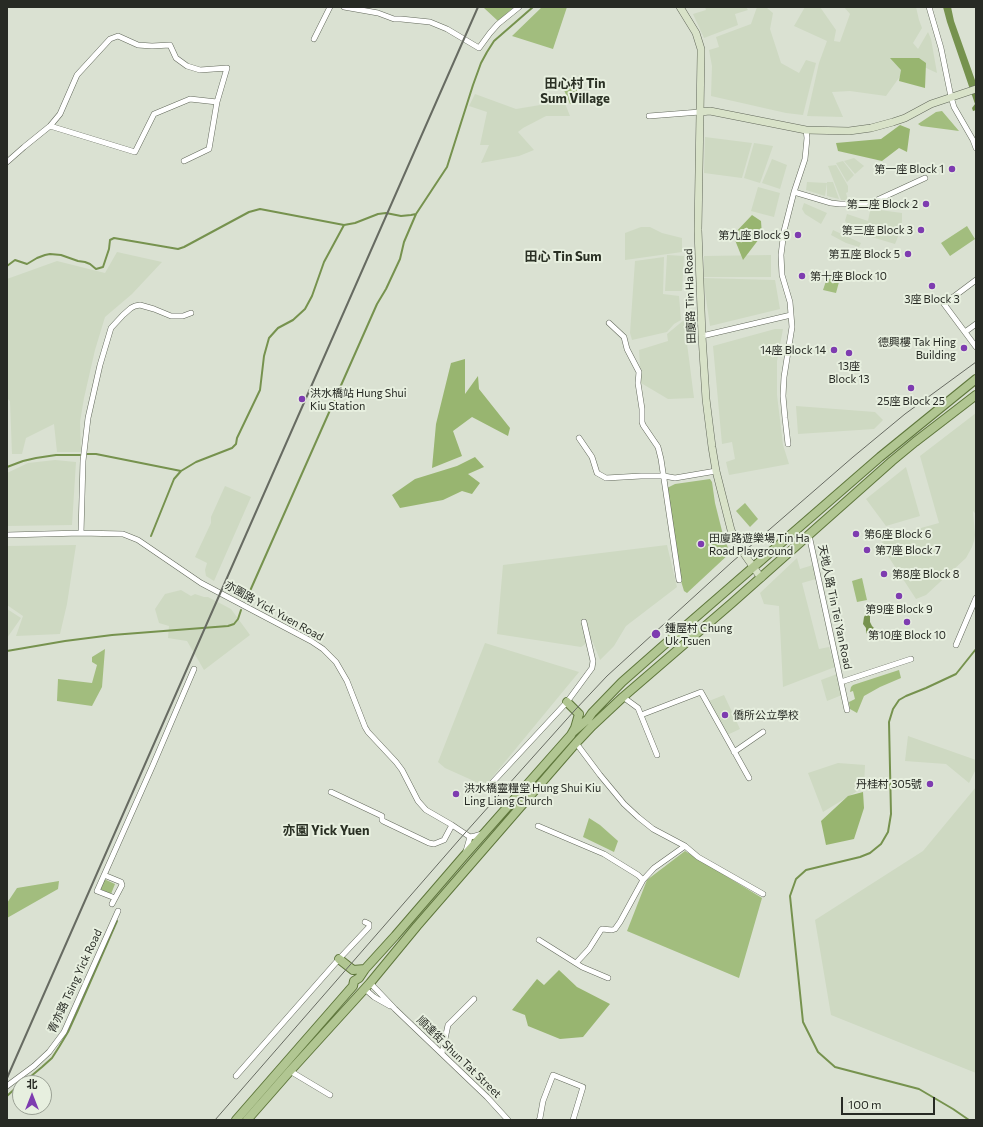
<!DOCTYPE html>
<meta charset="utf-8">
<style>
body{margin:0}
#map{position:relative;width:983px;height:1127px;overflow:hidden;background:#dae1d2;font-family:Commissioner,"Noto Sans SC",sans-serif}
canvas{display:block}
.frame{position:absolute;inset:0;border:8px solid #272a24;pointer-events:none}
.north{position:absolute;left:12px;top:1075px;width:40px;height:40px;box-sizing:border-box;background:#e7efdf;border:1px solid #9aa094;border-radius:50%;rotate:0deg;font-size:11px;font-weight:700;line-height:16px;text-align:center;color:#272a24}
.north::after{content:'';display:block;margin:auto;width:14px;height:18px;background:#7e3cb0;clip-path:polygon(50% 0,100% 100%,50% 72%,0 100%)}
.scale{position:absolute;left:841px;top:1097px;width:94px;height:18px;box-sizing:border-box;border:2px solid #272a24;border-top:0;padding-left:5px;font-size:12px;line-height:14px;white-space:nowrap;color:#272a24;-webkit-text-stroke:3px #e7efdf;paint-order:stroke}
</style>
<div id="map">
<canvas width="983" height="1127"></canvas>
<div class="frame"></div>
<div class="north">北</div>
<div class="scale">100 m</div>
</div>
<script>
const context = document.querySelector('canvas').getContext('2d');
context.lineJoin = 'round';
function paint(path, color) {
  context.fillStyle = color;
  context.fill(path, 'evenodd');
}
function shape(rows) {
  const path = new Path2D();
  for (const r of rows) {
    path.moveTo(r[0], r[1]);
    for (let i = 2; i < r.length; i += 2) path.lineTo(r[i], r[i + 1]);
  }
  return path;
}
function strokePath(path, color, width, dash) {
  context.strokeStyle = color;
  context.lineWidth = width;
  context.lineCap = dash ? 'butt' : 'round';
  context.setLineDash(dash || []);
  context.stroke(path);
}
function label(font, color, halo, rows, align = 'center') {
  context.font = font + ' Commissioner,"Noto Sans SC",sans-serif';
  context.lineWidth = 4;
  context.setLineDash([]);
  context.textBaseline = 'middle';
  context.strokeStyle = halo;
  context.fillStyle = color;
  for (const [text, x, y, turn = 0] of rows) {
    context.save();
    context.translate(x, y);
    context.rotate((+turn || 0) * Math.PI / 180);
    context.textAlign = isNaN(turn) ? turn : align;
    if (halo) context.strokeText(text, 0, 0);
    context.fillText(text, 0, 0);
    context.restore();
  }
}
paint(shape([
 [705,7,746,7,748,10,735,14,738,25,704,38,693,14,706,10],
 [757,7,767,8,773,13,770,29,781,63,799,73,806,60,816,63,803,115,786,113,711,96,712,66,709,50,719,47,716,37,751,24],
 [805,7,820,7,836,30,834,41,840,42,850,14,844,7,916,7,919,20,922,28,913,43,918,49,928,32,931,39,937,73,911,61,886,96,850,91,832,92,843,117,807,116,819,63,827,41,794,26],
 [475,94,516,109,564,101,570,116,546,116,523,128,518,132,534,150,519,156,481,163,489,145,480,145,487,112,469,106],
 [705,137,752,143,742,178,704,173],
 [754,143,773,146,760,183,744,178],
 [854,158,864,166,855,174,844,161],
 [772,159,787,165,780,189,762,183],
 [843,161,854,175,847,182,836,163],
 [836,165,848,186,848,192,846,193,848,200,841,200,828,166],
 [807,182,827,183,825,196,806,190],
 [827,182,833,182,839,199,827,196],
 [758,187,780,193,774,217,751,211],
 [804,203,827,213,821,224,805,214,802,209],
 [880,210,902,213,902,227,895,244,865,235,853,229,845,221,847,214,868,221,870,211],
 [641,227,650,227,662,233,682,238,682,252,625,260,625,233],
 [833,230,861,243,859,247,846,243,831,235],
 [117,252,162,262,132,294,105,317,95,350,84,398,80,422,81,452,57,452,54,424,26,438,22,454,12,454,10,401,7,398,7,279,57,261,105,273],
 [667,255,684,256,682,291,665,291],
 [771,255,771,277,704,277,704,256],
 [664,257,663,294,679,296,681,320,674,324,667,332,632,340,630,333,635,261],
 [703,278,775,280,780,309,710,326],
 [684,320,694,398,668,399,641,383,639,350,668,341,667,334],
 [775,329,783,329,777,361,777,395,783,445,789,464,729,475,726,462,735,459,732,442,722,444,713,346],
 [796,406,875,412,883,420,874,429,798,434],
 [976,413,976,514,973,511,975,535,974,541,972,547,966,558,926,595,916,599,886,553,881,539,939,523,920,456],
 [55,460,76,462,72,525,7,526,7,473,28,463],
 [906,467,920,516,886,526,866,499],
 [225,486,251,497,214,581,206,576,205,570,207,563,195,557,211,523,211,517],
 [76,545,67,604,60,634,16,636,23,616,7,605,7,546],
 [667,545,677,587,626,626,614,646,600,660,592,640,581,647,497,634,503,565],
 [797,558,800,569,813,565,816,579,802,583,819,649,829,647,835,667,783,687,779,606,764,604,760,593],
 [181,590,191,596,195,594,204,597,208,597,231,609,250,635,204,670,187,641,168,638,169,626,159,623,155,609,165,594],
 [7,609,21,618,7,638],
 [485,643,579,672,485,786,445,768,438,762],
 [837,674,842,695,827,701,821,680],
 [724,695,740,729,725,736,709,701],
 [908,736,976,760,976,769,969,783,946,764,905,761],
 [838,763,865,765,864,787,823,812,808,773],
 [976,787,976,1073,831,1015,815,920,923,851]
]), '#ced9c2');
paint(shape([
 [484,7,514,7,498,21,484,8],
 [542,7,567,7,553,49,512,36],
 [558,84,577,85,577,104,570,104,564,90],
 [942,111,959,131,921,126,918,124,936,112],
 [967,226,975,239,950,256,941,243],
 [827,278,839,282,836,293,823,290],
 [710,479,712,482,715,503,723,535,730,553,687,593,684,591,681,581,667,488,675,484],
 [745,503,758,519,750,527,736,511],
 [862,578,867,600,857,602,852,581],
 [105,649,102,687,92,706,57,701,58,679,92,683,97,665,92,662,92,657],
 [899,670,901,678,880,687,864,696,857,713,850,709,849,702,855,699,853,691,850,692,851,687,853,685],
 [589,818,600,825,618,841,614,852,583,837],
 [685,851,762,898,739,978,627,931,647,880],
 [104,879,115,884,111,894,100,889],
 [59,881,58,889,7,918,7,903,17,888]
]), '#a2bd7e');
paint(shape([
 [890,58,919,58,926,63,925,88,899,81,901,70],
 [900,125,910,129,907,152,899,148,882,161,838,151,836,143,881,139],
 [752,215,761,221,762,235,743,260,733,235],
 [465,359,465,394,478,376,479,389,510,428,508,436,472,417,453,431,462,456,432,468,436,424,451,363],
 [475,457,484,467,468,474,480,483,472,494,462,491,443,500,400,508,392,495,415,479,457,466],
 [863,792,864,808,854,839,826,845,821,821,848,796],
 [559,970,577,987,610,1004,583,1037,560,1039,528,1026,525,1015,512,1010,537,979,544,985]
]), '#98b570');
paint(shape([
 [943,7,951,7,954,21,976,83,976,110,973,111,972,108,975,104,947,22],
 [866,614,869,615,870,616,870,622,872,626,876,630,875,632,871,632,868,634,866,633,866,628,863,624,864,617]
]), '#76924e');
strokePath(shape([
 [7,266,15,260,27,264,37,258,45,255,50,254,61,255,78,261,85,262,90,264,96,269,103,267,109,249,110,240,114,238,178,249,184,247,249,212,260,209,344,225,355,223,378,214,386,213,401,216,411,215,416,214],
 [87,454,96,454,181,471],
 [7,467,23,461,36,458,56,455,80,455],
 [151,536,174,479,181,471,196,462,232,448,236,444,237,438,260,390,264,356,269,338,278,328,293,320,305,309,312,296,324,262,344,225],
 [246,600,377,304,386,289,400,259,404,242,416,214,447,167,473,85,481,63,487,52,494,41,533,7],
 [7,651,65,641,112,635,228,626,234,624,238,619,241,610],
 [21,1083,30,1077,42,1067,52,1058,59,1047,68,1032,78,1010,117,921],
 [7,1096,20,1084],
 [969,1120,953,1109,919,1089,835,1067,818,1052,803,1022,790,896,796,879,806,870,860,857,870,853,881,844,888,832,891,814,889,722,893,709,899,700,906,696,926,688,956,674,976,649]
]), '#76924e', 2);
const street = shape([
 [344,7,378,13,394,19,401,19,430,22,447,29,479,48,490,33,498,24,519,7],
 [929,7,941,48,951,97,954,107,973,140,976,148],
 [314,39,330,7],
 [649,116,700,112],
 [184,161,209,149,217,102],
 [7,162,24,147,50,126,60,114,77,75,110,39,118,36,138,45,152,46,170,45,176,58,187,66,200,70,227,68,217,102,190,99,154,114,135,152,50,126],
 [794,192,831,203,840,204,857,204,875,201,925,178],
 [976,280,944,304,976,347],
 [609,323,624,337,627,349,639,372,638,383,642,409,642,422,643,425,658,447,661,459,679,580],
 [965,332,976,324],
 [702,336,791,315],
 [579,438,592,457,597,473,606,478,641,476,664,476,675,478,716,471],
 [788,444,785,418,783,396,784,377,792,327,790,302,782,275,781,255,784,231,794,192,805,159,807,138,806,130],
 [81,533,83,461,88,418,100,365,111,328,123,315,131,308,135,306,140,305,154,309,171,316,183,316,191,313],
 [7,535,81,533,123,534,138,540,201,583,311,641,323,649,336,662,347,681,365,727,368,732,396,762,402,770,418,801,426,810,452,825,470,837,475,836,482,834],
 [809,535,841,682,911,659],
 [956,645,976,598],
 [841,682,847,710],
 [623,697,638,708,657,755],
 [641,715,701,692,749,778],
 [576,743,600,775,624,804,638,817,653,829,685,846,698,857,763,894],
 [734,752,763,732],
 [491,784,567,702,592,668,593,661,584,622],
 [331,792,382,816,382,820,383,821,429,843,434,844,444,840,452,825],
 [538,826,604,854,638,875,643,880],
 [466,851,470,837],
 [104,875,121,882,122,885,112,904],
 [115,898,97,891,153,765,194,669],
 [539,940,582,967,608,978],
 [576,963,589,949,601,930,602,929,612,930,615,929,620,922,643,880,654,868,685,846],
 [370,983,376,989,395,1009,487,1097,508,1120],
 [365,989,374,997,390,1006],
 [442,1053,448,1025,474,999],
 [290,1071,330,1095],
 [236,1076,339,959,369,927,369,924,365,922],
 [7,1086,34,1066,49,1052,64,1032,118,911],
 [539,1120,540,1118,543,1101,553,1075,583,1087,573,1120]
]);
const secondary = shape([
 [680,7,696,33,701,49,701,55,698,230,702,336,706,399,712,447,716,471,731,530,740,548,761,578],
 [700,112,710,111,806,130,849,131,871,128,893,122,905,118,931,104,976,89]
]);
const primary = shape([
 [567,702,579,714],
 [573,732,588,719,592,713,622,682,681,630,880,457,976,379],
 [339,959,353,970,365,969],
 [236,1120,353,986,354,981,359,978,365,969,395,936,464,856,571,735,575,728,579,714],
 [247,1120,290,1071,370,983,417,926,576,743,592,726,623,697,732,603,892,461,915,442,976,395]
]);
strokePath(street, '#62685b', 6);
strokePath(secondary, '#62685b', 8);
strokePath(primary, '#5f773c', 10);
strokePath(street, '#fff', 5);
strokePath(secondary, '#d8e2c8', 7);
strokePath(primary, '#b1c692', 8);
strokePath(shape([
 [215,1120,465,833,575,710,607,676,732,562,853,457,905,414,976,362]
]), '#676b62', 1);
strokePath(shape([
 [7,1078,478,7]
]), '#676b62', 2);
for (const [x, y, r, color] of [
 [952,169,4,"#7e3cb0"],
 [926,204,4,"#7e3cb0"],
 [921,230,4,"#7e3cb0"],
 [798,235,4,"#7e3cb0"],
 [908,254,4,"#7e3cb0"],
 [802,276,4,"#7e3cb0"],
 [932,286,4,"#7e3cb0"],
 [964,348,4,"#7e3cb0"],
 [834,350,4,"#7e3cb0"],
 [849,353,4,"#7e3cb0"],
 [911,388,4,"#7e3cb0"],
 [302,399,4,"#7e3cb0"],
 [856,534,4,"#7e3cb0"],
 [701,544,4,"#7e3cb0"],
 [867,550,4,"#7e3cb0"],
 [884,574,4,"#7e3cb0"],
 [899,596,4,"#7e3cb0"],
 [907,622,4,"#7e3cb0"],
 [656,634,5,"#7e3cb0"],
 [725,715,4,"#7e3cb0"],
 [930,784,4,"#7e3cb0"],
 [456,794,4,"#7e3cb0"]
]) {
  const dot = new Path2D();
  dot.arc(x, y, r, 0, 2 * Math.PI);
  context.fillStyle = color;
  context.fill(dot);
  strokePath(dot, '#e7efdf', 1.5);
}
label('11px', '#272a24', '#e7efdf', [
 ["第一座 Block 1",944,169,"right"],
 ["第二座 Block 2",918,204,"right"],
 ["第三座 Block 3",913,230,"right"],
 ["第九座 Block 9",790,235,"right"],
 ["第五座 Block 5",900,254,"right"],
 ["第十座 Block 10",810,276],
 ["3座 Block 3",932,299,"center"],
 ["德興樓 Tak Hing",956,342,"right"],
 ["Building",956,355,"right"],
 ["14座 Block 14",826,350,"right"],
 ["13座",849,366,"center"],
 ["Block 13",849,379,"center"],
 ["洪水橋站 Hung Shui",310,393],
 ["Kiu Station",310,406],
 ["25座 Block 25",911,401,"center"],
 ["第6座 Block 6",864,534],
 ["田廈路遊樂場 Tin Ha",709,538],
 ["Road Playground",709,551],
 ["第7座 Block 7",875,550],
 ["第8座 Block 8",892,574],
 ["第9座 Block 9",899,609,"center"],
 ["鍾屋村 Chung",665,628],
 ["Uk Tsuen",665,641],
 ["第10座 Block 10",907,635,"center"],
 ["僑所公立學校",733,715],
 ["丹桂村 305號",922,784,"right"],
 ["洪水橋靈糧堂 Hung Shui Kiu",464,788],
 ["Ling Liang Church",464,801]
], 'left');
label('11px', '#272a24', '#e7efdf', [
 ["田廈路 Tin Ha Road",690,296,-92],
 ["天地人路 Tin Tei Yan Road",835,607,78],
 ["亦園路 Yick Yuen Road",274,611,29],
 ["青亦路 Tsing Yick Road",75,981,-65],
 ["順達街 Shun Tat Street",459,1057,44]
]);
label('bold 13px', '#2a3024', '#e7efdf', [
 ["田心村 Tin",575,84],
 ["Sum Village",575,99],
 ["田心 Tin Sum",563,257],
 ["亦園 Yick Yuen",326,831]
]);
</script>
